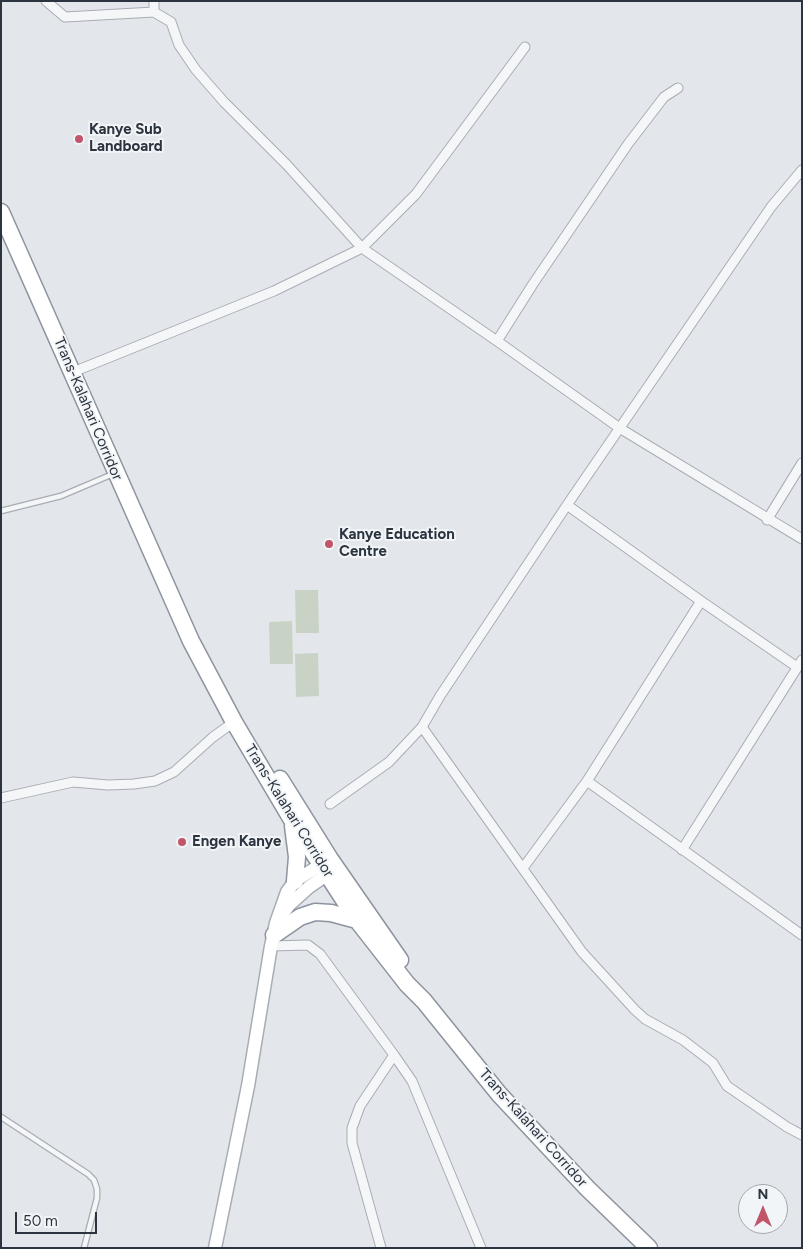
<!DOCTYPE html>
<style>
body{margin:0}
#map{position:relative;width:803px;height:1249px;overflow:hidden;background:#e3e6ea;font-family:Figtree,sans-serif}
canvas{display:block}
.frame{position:absolute;inset:0;border:2px solid #2c3440;pointer-events:none}
.north{position:absolute;left:738px;top:1184px;width:50px;height:50px;box-sizing:border-box;background:#f2f5f7;border:1px solid #a3a8ae;border-radius:50%;rotate:0deg;font-size:14px;font-weight:700;line-height:20px;text-align:center;color:#2c3440}
.north::after{content:'';display:block;margin:auto;width:18px;height:22px;background:#c1566b;clip-path:polygon(50% 0,100% 100%,50% 72%,0 100%)}
.scale{position:absolute;left:15px;top:1212px;width:82px;height:22px;box-sizing:border-box;border:2px solid #2c3440;border-top:0;padding-left:6px;font-size:15px;line-height:18px;white-space:nowrap;color:#2c3440;-webkit-text-stroke:4px #f2f5f7;paint-order:stroke}
</style>
<div id="map">
<canvas width="803" height="1249"></canvas>
<div class="frame"></div>
<div class="north">N</div>
<div class="scale">50 m</div>
</div>
<script>
const context = document.querySelector('canvas').getContext('2d');
context.lineJoin = 'round';
function paint(path, color) {
  context.fillStyle = color;
  context.fill(path, 'evenodd');
}
function shape(rows) {
  const path = new Path2D();
  for (const r of rows) {
    path.moveTo(r[0], r[1]);
    for (let i = 2; i < r.length; i += 2) path.lineTo(r[i], r[i + 1]);
  }
  return path;
}
function strokePath(path, color, width, dash) {
  context.strokeStyle = color;
  context.lineWidth = width;
  context.lineCap = dash ? 'butt' : 'round';
  context.setLineDash(dash || []);
  context.stroke(path);
}
function label(font, color, halo, rows, align = 'center') {
  context.font = font + ' Figtree,sans-serif';
  context.lineWidth = 4;
  context.setLineDash([]);
  context.textBaseline = 'middle';
  context.strokeStyle = halo;
  context.fillStyle = color;
  for (const [text, x, y, turn = 0] of rows) {
    context.save();
    context.translate(x, y);
    context.rotate((+turn || 0) * Math.PI / 180);
    context.textAlign = isNaN(turn) ? turn : align;
    if (halo) context.strokeText(text, 0, 0);
    context.fillText(text, 0, 0);
    context.restore();
  }
}
paint(shape([
 [295,590,318,590,319,633,296,633],
 [292,621,293,664,270,664,269,622],
 [318,653,319,696,296,697,295,654]
]), '#c9d3c5');
const lane = shape([
 [1,511,61,496,113,474],
 [1,1117,88,1174,94,1180,97,1189,97,1198,84,1248]
]);
const street = shape([
 [46,1,65,17,154,12,171,22,179,45,196,70,224,102,287,165,362,248,497,341,621,429,802,539],
 [154,1,154,12],
 [497,341,533,284,628,144,664,97,678,88],
 [73,372,274,291,362,248,416,194,525,47],
 [567,505,701,601,797,667],
 [767,520,802,463],
 [422,727,582,952,635,1010,645,1019,683,1040,713,1063,727,1086,787,1127,802,1135],
 [587,781,802,935],
 [1,798,73,782,108,785,134,784,155,781,174,772,213,737,234,722],
 [330,804,389,762,422,727,440,696,567,505,771,207,802,170],
 [682,850,802,660],
 [523,868,587,781,701,601],
 [271,946,308,945,320,954,394,1055,412,1081,481,1248],
 [381,1248,352,1143,352,1128,360,1106,394,1055]
]);
const secondary = shape([
 [282,915,289,905,309,887,335,869],
 [215,1248,248,1086,271,946,276,923,287,892,295,881,328,860]
]);
const highway = shape([
 [1,212,191,641,234,722,292,820,357,920,407,984,424,1001,499,1094,587,1188,649,1248],
 [280,779,330,859,400,960],
 [293,826,297,857,295,881],
 [274,935,300,917,315,912,331,913,357,920]
]);
strokePath(lane, '#a8adb4', 7);
strokePath(street, '#a8adb4', 11);
strokePath(secondary, '#a8adb4', 15);
strokePath(highway, '#8c949f', 19);
strokePath(lane, '#f5f6f8', 4.5);
strokePath(street, '#f5f6f8', 9);
strokePath(secondary, '#fff', 12);
strokePath(highway, '#fff', 16);
for (const [x, y, r, color] of [
 [79,139,5,"#c1566b"],
 [329,544,5,"#c1566b"],
 [182,842,5,"#c1566b"]
]) {
  const dot = new Path2D();
  dot.arc(x, y, r, 0, 2 * Math.PI);
  context.fillStyle = color;
  context.fill(dot);
  strokePath(dot, '#f2f5f7', 2);
}
label('bold 15px', '#2c3440', '#f2f5f7', [
 ["Kanye Sub",89,130],
 ["Landboard",89,147],
 ["Kanye Education",339,535],
 ["Centre",339,552],
 ["Engen Kanye",192,842]
], 'left');
label('15px', '#2c3440', '#f2f5f7', [
 ["Trans-Kalahari Corridor",88,409,67],
 ["Trans-Kalahari Corridor",289,811,58],
 ["Trans-Kalahari Corridor",533,1128,48]
]);
</script>
